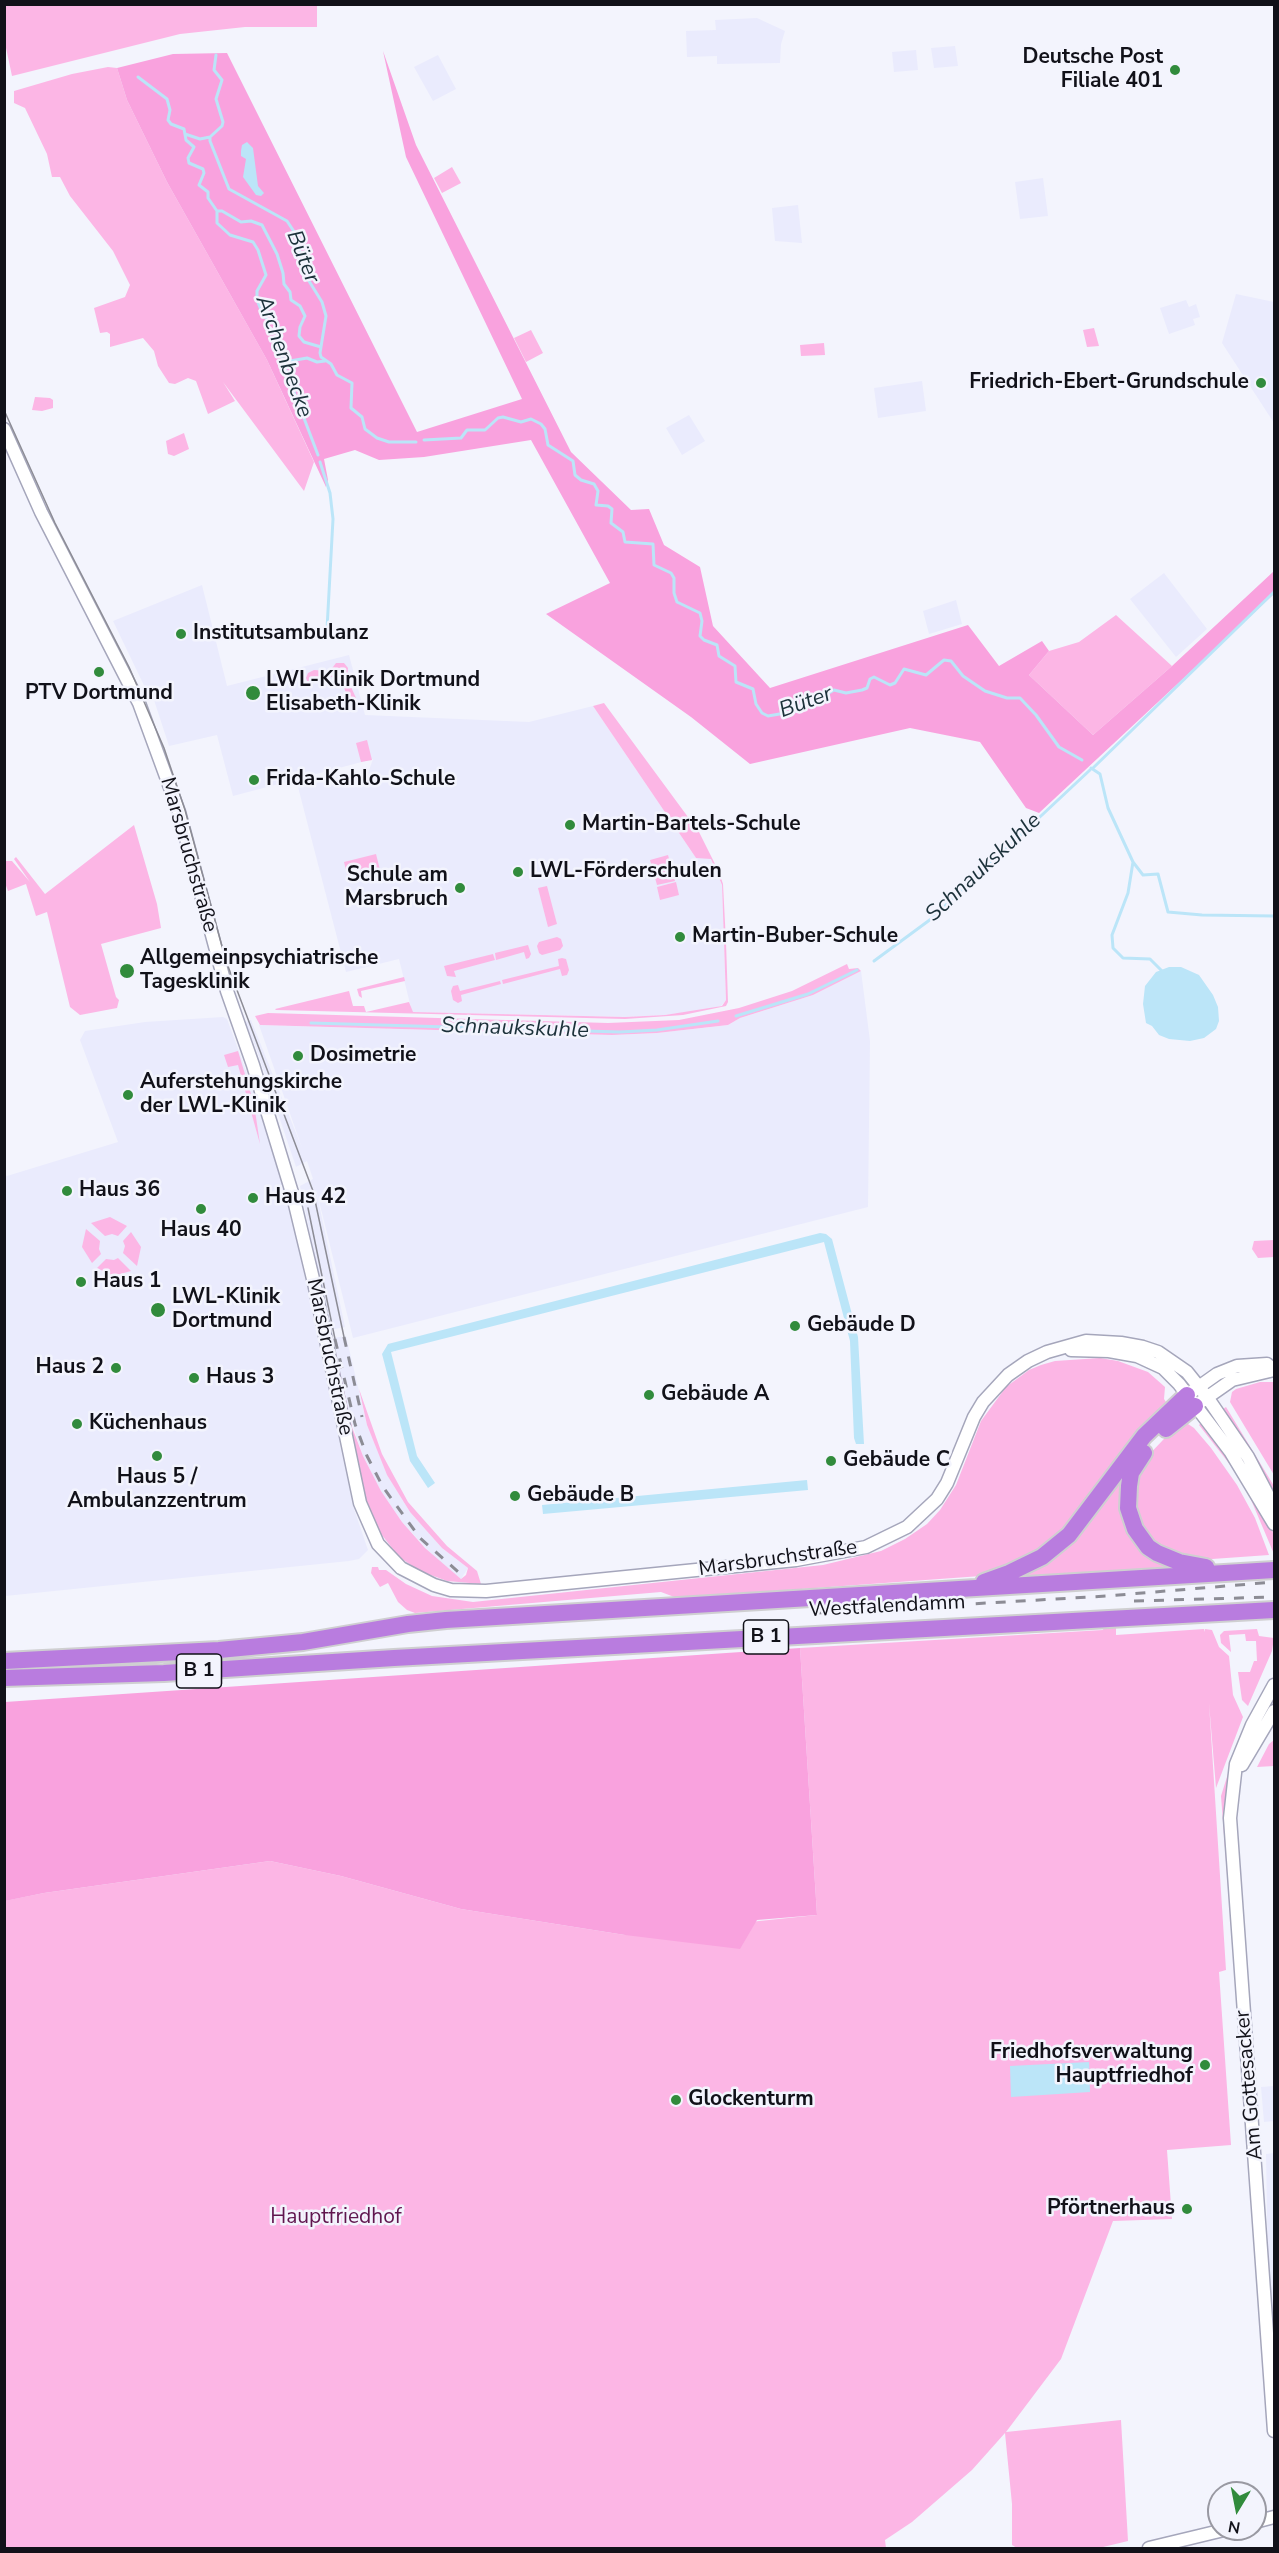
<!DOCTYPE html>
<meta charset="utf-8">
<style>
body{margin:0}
#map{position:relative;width:1279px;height:2553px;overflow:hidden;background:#f3f4fd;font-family:"Nunito Sans",sans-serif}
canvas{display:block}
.frame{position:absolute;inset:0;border:6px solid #111119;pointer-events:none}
.north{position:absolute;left:1207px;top:2481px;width:60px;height:60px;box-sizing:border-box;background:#f3f4fd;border:2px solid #9999a2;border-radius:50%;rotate:190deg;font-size:16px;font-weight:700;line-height:24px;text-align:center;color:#111119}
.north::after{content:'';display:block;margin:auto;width:21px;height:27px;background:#318b3c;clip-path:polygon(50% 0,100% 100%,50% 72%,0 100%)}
</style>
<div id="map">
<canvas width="1279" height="2553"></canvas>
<div class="frame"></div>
<div class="north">N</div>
</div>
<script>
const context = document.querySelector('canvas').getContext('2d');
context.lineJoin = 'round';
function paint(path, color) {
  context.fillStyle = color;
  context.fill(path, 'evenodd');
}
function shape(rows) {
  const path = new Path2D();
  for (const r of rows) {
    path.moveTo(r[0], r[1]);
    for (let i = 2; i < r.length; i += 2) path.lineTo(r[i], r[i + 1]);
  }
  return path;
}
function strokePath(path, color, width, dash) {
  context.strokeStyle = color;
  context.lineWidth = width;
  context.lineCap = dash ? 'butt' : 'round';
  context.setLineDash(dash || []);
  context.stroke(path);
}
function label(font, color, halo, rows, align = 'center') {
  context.font = font + ' "Nunito Sans",sans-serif';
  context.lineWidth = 5;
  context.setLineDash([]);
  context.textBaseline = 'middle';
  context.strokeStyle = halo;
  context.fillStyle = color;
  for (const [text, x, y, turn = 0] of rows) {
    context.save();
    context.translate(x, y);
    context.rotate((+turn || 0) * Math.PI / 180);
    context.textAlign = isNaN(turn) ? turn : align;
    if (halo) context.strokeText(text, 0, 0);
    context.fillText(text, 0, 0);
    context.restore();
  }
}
paint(shape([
 [757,18,785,31,781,44,780,63,717,64,717,56,687,57,686,31,716,30,715,20],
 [955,46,958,66,934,68,931,48],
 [916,50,918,70,894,72,892,52],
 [438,55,456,89,433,101,414,67],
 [1043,178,1048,216,1020,219,1015,182],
 [798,205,802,243,775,241,772,208],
 [1236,294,1274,302,1274,423,1222,343],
 [1186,300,1189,307,1196,304,1200,317,1193,319,1195,325,1169,334,1160,308],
 [922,381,926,411,878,418,874,388],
 [689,415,705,441,682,455,666,428],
 [1164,573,1207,629,1176,657,1130,599],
 [202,585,227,686,349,655,365,715,529,722,593,706,696,858,711,858,722,885,726,1000,721,1006,704,1010,665,1015,625,1017,412,1012,399,959,346,972,298,787,353,773,367,776,373,759,233,796,217,735,169,746,154,700,151,700,113,621],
 [956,600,962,624,929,634,923,611],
 [861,971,870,1041,868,1207,353,1338,315,1185,345,1327,330,1330,300,1186,313,1179,307,1161,296,1167,256,1048,245,1022,251,1020,302,1148,259,1025,612,1035,657,1033,728,1025,740,1018,813,995],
 [223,1017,227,1019,282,1168,353,1506,368,1550,359,1559,349,1561,5,1596,4,1174,7,1176,118,1142,80,1040,85,1031,145,1022],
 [346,1336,367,1425,387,1475,410,1512,425,1529,442,1548,468,1568,461,1579,435,1558,402,1522,381,1491,363,1456,347,1408,333,1338],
 [1274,2086,1274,2121,1264,2122,1261,2087],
 [1274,2153,1274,2333,1269,2334,1266,2154]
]), '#eaebfd');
paint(shape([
 [4,5,317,5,317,27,245,27,180,34,12,76,5,43],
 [108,67,117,68,127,100,167,182,267,360,314,462,304,491,223,382,235,401,208,414,196,381,188,378,175,384,169,383,158,366,154,351,143,338,110,347,110,334,107,332,100,333,94,308,125,297,130,285,113,251,70,196,60,177,52,177,47,154,25,108,14,103,14,91,72,74],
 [452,167,461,183,442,193,434,178],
 [1094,328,1099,346,1087,347,1083,330],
 [531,330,543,353,526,362,514,338],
 [824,343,825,355,801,356,800,345],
 [35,397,50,398,53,400,53,408,42,411,32,410],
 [184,433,189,449,174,456,168,454,166,441],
 [1116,615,1172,666,1093,735,1029,675,1049,651,1079,642],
 [336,663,344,663,348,668,347,678,356,698,350,704,342,682,338,678,328,676,308,683,306,678,308,673,314,670,330,671],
 [604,703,699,832,719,872,723,884,726,942,728,1002,726,1006,683,1015,625,1019,276,1010,275,1009,349,991,353,1006,364,1006,366,1012,409,1002,413,1012,625,1017,665,1015,722,1006,726,1000,722,885,711,859,696,858,593,706],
 [367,740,372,760,361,762,356,743],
 [134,825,157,904,161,928,101,944,116,997,119,1000,117,1008,80,1015,70,1007,47,912,36,916,26,884,8,891,5,883,5,861,12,861,30,882,14,859,16,857,45,894],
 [376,854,380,870,348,878,344,862],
 [668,855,675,881,657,885,650,860],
 [676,882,679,895,660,900,657,887],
 [547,886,557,924,548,927,538,888],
 [557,937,561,939,563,946,560,950,542,955,539,953,537,946,539,942],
 [528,945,531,954,529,958,526,959,524,952,496,960,495,953],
 [493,954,495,960,454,971,456,977,447,976,444,966],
 [562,958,566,959,569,970,567,975,562,976,560,969,503,984,502,980,559,966,558,959],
 [847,964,849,969,858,968,861,971,813,995,740,1018,728,1025,657,1033,612,1035,260,1025,255,1016,268,1013,608,1023,679,1020,739,1008,792,991],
 [404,977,405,981,361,991,362,998,359,996,357,989],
 [500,981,501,984,461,995,462,1001,458,1003,453,1000,451,991,453,986,458,985,460,991],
 [238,1051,254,1104,260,1144,238,1065,228,1067,224,1055],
 [110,1217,127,1226,118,1236,112,1234,105,1236,91,1223],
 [86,1229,100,1241,99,1249,101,1254,92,1263,82,1247],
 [131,1232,141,1247,137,1266,123,1253,125,1246,123,1241],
 [1274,1240,1274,1257,1258,1258,1252,1249,1254,1241],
 [118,1258,131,1271,113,1276,97,1268,106,1259,114,1260],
 [333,1340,352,1427,363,1456,381,1491,402,1522,425,1548,461,1579,466,1575,468,1568,442,1548,425,1529,410,1512,387,1475,367,1425,359,1389,382,1454,408,1502,447,1546,477,1571,481,1584,447,1581,420,1571,399,1557,378,1530,365,1503,330,1341],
 [1100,1358,1118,1361,1148,1372,1165,1387,1164,1399,1168,1405,1046,1550,981,1576,677,1598,661,1592,415,1613,407,1610,398,1602,388,1583,380,1587,371,1573,372,1567,378,1567,379,1570,386,1570,406,1584,432,1596,473,1602,823,1565,881,1551,905,1539,927,1524,940,1510,956,1485,981,1421,1006,1387,1029,1370,1041,1365,1055,1361],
 [1260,1382,1274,1382,1274,1475,1230,1402,1232,1392,1236,1389],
 [1226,1407,1274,1486,1274,1501,1264,1472,1224,1411,1223,1409],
 [1182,1420,1194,1428,1211,1448,1237,1485,1255,1518,1269,1555,1198,1560,1151,1543,1142,1532,1131,1498,1142,1462],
 [1201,1423,1218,1444,1265,1516,1274,1535,1274,1554,1249,1495,1235,1471,1199,1425],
 [1145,1445,1123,1498,1166,1561,1166,1567,1017,1577],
 [1104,1626,1116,1626,1116,1635,1204,1629,1205,1632,1205,1629,1212,1630,1219,1647,1229,1656,1233,1695,1243,1717,1216,1788,1209,1703,1226,1970,1219,1972,1231,2145,1167,2150,1172,2219,1113,2221,1061,2359,1006,2432,1121,2420,1128,2541,1099,2548,1017,2548,1012,2545,1012,2504,1005,2433,972,2470,912,2522,885,2540,886,2548,5,2548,4,1901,44,1893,270,1861,341,1876,461,1909,625,1935,817,1915,800,1648,1103,1630],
 [1257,1629,1259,1636,1274,1638,1272,1651,1248,1706,1242,1700,1238,1672,1250,1672,1254,1661,1257,1661,1256,1641,1246,1641,1245,1634,1229,1635,1231,1652,1221,1643,1220,1635,1224,1631],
 [1274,1740,1274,1766,1257,1767,1269,1744],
 [1231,1764,1225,1816,1234,1966,1221,1796]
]), '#fcb6e5');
paint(shape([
 [383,51,416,145,571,452,631,510,649,509,664,545,700,567,713,626,770,688,968,625,999,666,1042,641,1049,651,1029,675,1093,735,1172,666,1274,571,1274,594,1039,813,1026,808,980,742,910,728,750,764,691,717,546,614,610,583,531,440,424,457,379,460,355,450,324,459,328,480,326,487,267,360,167,182,127,100,117,68,173,54,227,53,417,432,522,399,406,157],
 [800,1648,817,1915,757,1920,740,1949,625,1935,461,1909,341,1876,270,1861,44,1893,5,1901,5,1702]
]), '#f9a2de');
paint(shape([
 [247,142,253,148,258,186,264,193,261,196,256,195,243,177,246,159,241,156,241,151,242,145],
 [1169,967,1181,967,1199,975,1213,995,1218,1007,1219,1021,1216,1029,1204,1038,1190,1041,1169,1039,1159,1035,1152,1026,1146,1023,1143,1004,1145,986,1156,972],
 [820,1233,826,1234,832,1239,858,1337,864,1444,856,1444,854,1438,850,1341,824,1242,391,1352,417,1456,435,1483,428,1488,410,1461,382,1354,388,1344],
 [807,1480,808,1490,543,1514,542,1505],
 [1089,2062,1090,2092,1011,2097,1010,2066]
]), '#bbe5f8');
strokePath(shape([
 [216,55,214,70,222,80,216,99,223,122,222,126,210,137,210,141,229,189,287,221,293,230,309,281,322,302,326,316,320,353,321,357,331,364,337,375,352,383,351,408,362,417,365,429,377,438,389,442,416,442],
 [138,77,167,99,170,110,168,120,171,124,184,129,186,140,194,147,188,158,189,163,203,169,204,173,199,185,208,192,208,198,217,211,217,223,230,235,253,242,258,250,266,275,257,291,257,300,264,317,275,323,283,363,318,455],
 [185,134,200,139,210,137],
 [217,211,222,211,241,222,251,221,262,225,277,254,283,273,284,284,290,292,291,300,300,306,305,316,300,327,299,336,304,342,321,347],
 [283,359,290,361,307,358,317,362,325,361],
 [424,440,461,438,467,430,485,430,498,418,503,417,521,422,531,419,541,424,545,429,548,445,573,461,575,475,581,480,594,484,598,491,596,505,608,506,612,509,611,523,623,532,625,542,653,544,654,565,671,573,674,578,674,593,677,602,700,613,702,621,700,636,704,640,717,645,719,656,735,666,736,682,753,689,756,704,762,713,768,716,797,711,807,698,819,699,834,690,846,693,862,690,867,688,870,679,874,677,890,685,895,683,904,669,926,675,944,660,951,661,963,676,985,691,1007,698,1020,698,1036,715,1059,747,1082,760],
 [320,462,330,493,333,519,327,629],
 [1091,768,1100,774,1108,808,1133,862,1143,875,1158,874,1168,912,1202,915,1274,916],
 [1093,768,1274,592],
 [1133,862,1128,893,1112,935,1113,948,1123,958,1150,959,1162,971],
 [874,961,931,919,1090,770],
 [736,1016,808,994,857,970],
 [311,1023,620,1032,657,1030,718,1021]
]), '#bbe5f8', 3);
const minor = shape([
 [4,429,41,512,139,703,179,812,227,991,253,1065,293,1196,314,1283,360,1503,378,1544,401,1568,434,1585,451,1590,486,1591,796,1560,866,1547,907,1527,937,1499,947,1483,974,1417,983,1402,1008,1375,1028,1361,1047,1352,1086,1341,1121,1343,1143,1347,1158,1352,1187,1372,1207,1397,1248,1457,1274,1507],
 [1071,1350,1109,1351,1137,1356,1163,1368,1179,1384,1230,1451,1274,1524],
 [1193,1391,1217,1374,1237,1366,1267,1364,1274,1370],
 [1202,1401,1232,1380,1274,1370],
 [1274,1685,1252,1725,1236,1764,1230,1818,1274,2431],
 [1242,1765,1274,1711],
 [1255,2522,1274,2517],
 [1149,2548,1228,2529]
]);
const highway = shape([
 [1166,1429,1195,1406],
 [1144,1453,1131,1473,1129,1486,1128,1508,1135,1529,1148,1547,1157,1553,1179,1562,1206,1567],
 [984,1582,1009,1573,1042,1557,1069,1535,1144,1436,1187,1395],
 [4,1661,219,1650,303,1642,408,1624,446,1620,1274,1570],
 [4,1678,164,1673,394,1658,1274,1610]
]);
strokePath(minor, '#a5a6bb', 15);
strokePath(highway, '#cfcfd1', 20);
strokePath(minor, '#fff', 12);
strokePath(highway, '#b97cdf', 16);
strokePath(shape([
 [4,410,55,523,129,667,164,748,185,810,226,961,313,1191,344,1337],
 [308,1208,335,1339]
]), '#8c8c95', 1.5);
strokePath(shape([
 [344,1337,362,1417],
 [335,1339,355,1424,367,1456,383,1487,420,1538,464,1577],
 [1134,1601,1274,1597],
 [816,1613,1107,1596,1274,1582]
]), '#8c8c95', 3, [10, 10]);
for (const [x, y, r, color] of [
 [1175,70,6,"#318b3c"],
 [1261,383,6,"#318b3c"],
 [181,634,6,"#318b3c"],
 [99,672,6,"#318b3c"],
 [253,693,8,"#318b3c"],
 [254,780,6,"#318b3c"],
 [570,825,6,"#318b3c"],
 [518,872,6,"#318b3c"],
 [460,888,6,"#318b3c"],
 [680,937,6,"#318b3c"],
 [127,971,8,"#318b3c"],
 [298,1056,6,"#318b3c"],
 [128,1095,6,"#318b3c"],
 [67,1191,6,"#318b3c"],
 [253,1198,6,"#318b3c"],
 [201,1209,6,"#318b3c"],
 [81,1282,6,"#318b3c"],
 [158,1310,8,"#318b3c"],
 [795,1326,6,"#318b3c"],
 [116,1368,6,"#318b3c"],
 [194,1378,6,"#318b3c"],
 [649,1395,6,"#318b3c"],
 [77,1424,6,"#318b3c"],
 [157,1456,6,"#318b3c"],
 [831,1461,6,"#318b3c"],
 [515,1496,6,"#318b3c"],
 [1205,2065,6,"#318b3c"],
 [676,2100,6,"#318b3c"],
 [1187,2209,6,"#318b3c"]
]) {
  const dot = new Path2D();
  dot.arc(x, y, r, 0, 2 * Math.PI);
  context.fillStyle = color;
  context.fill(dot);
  strokePath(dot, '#f3f4fd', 2);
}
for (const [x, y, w] of [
 [766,1637,45],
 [199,1671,45]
]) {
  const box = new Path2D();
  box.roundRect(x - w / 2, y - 17, w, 34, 4.5);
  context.fillStyle = '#f3f4fd';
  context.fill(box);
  strokePath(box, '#111119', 1.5);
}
label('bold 20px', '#111119', null, [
 ["B 1",766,1637],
 ["B 1",199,1671]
]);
label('bold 21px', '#111119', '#f3f4fd', [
 ["Deutsche Post",1163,58,"right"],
 ["Filiale 401",1163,82,"right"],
 ["Friedrich-Ebert-Grundschule",1249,383,"right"],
 ["Institutsambulanz",193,634],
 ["LWL-Klinik Dortmund",266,681],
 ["Elisabeth-Klinik",266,705],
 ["PTV Dortmund",99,694,"center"],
 ["Frida-Kahlo-Schule",266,780],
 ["Martin-Bartels-Schule",582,825],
 ["LWL-Förderschulen",530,872],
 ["Schule am",448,876,"right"],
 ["Marsbruch",448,900,"right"],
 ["Martin-Buber-Schule",692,937],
 ["Allgemeinpsychiatrische",140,959],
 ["Tagesklinik",140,983],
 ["Dosimetrie",310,1056],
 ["Auferstehungskirche",140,1083],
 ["der LWL-Klinik",140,1107],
 ["Haus 36",79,1191],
 ["Haus 42",265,1198],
 ["Haus 40",201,1231,"center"],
 ["Haus 1",93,1282],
 ["LWL-Klinik",172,1298],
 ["Dortmund",172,1322],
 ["Gebäude D",807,1326],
 ["Haus 2",104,1368,"right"],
 ["Haus 3",206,1378],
 ["Gebäude A",661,1395],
 ["Küchenhaus",89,1424],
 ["Gebäude C",843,1461],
 ["Haus 5 /",157,1478,"center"],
 ["Ambulanzzentrum",157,1502,"center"],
 ["Gebäude B",527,1496],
 ["Friedhofsverwaltung",1193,2053,"right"],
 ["Hauptfriedhof",1193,2077,"right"],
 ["Glockenturm",688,2100],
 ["Pförtnerhaus",1175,2209,"right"]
], 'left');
label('21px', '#111119', '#f3f4fd', [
 ["Marsbruchstraße",188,855,74],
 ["Marsbruchstraße",329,1357,78],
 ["Marsbruchstraße",778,1559,-8],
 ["Westfalendamm",887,1607,-3],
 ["Am Gottesacker",1250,2085,-95]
]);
label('21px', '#60164f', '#f3f4fd', [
 ["Hauptfriedhof",336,2218]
]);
label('italic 22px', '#1c313a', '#f3f4fd', [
 ["Büter",302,257,68],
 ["Archenbecke",283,357,70],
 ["Büter",806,703,-20],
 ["Schnaukskuhle",984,868,-43],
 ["Schnaukskuhle",515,1029,2]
]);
</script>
